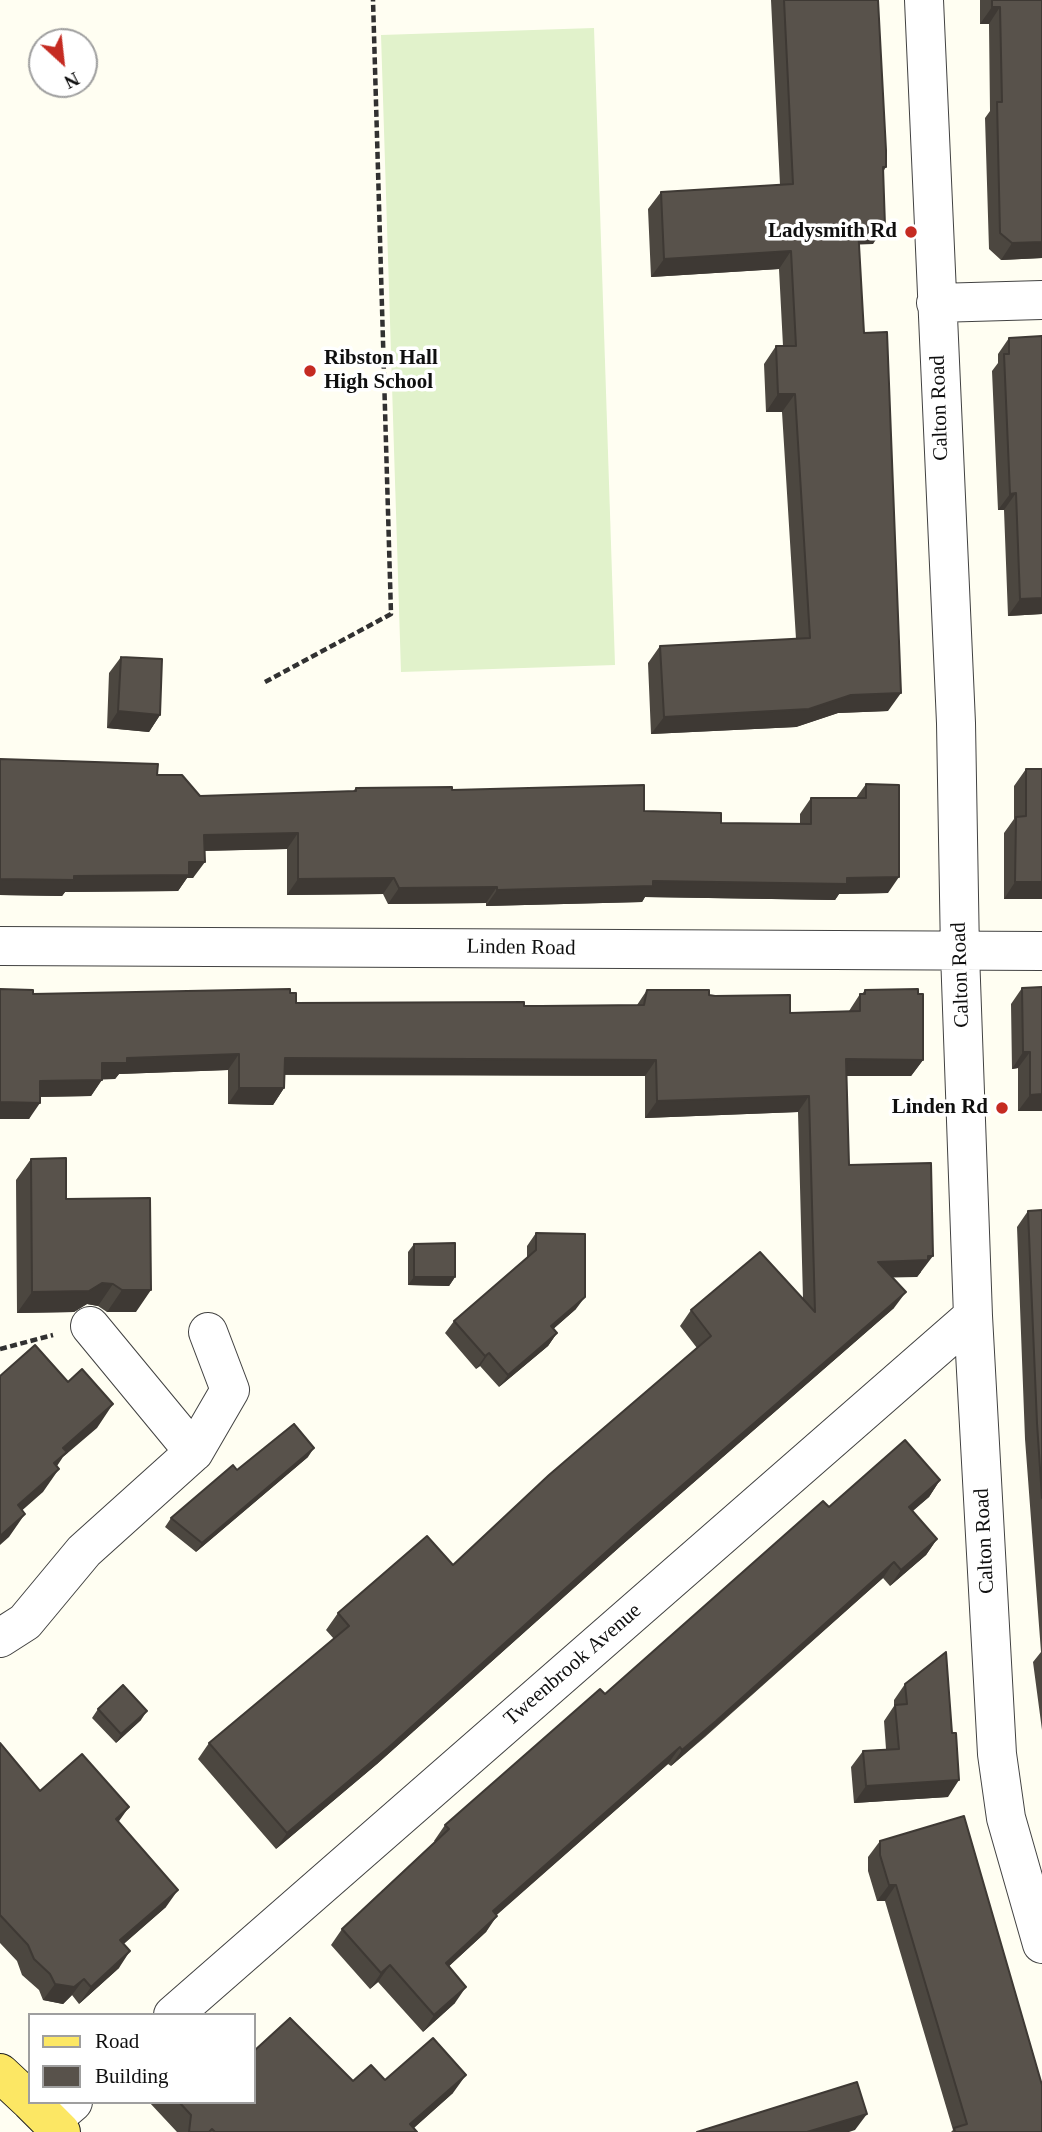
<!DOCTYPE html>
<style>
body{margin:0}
#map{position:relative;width:1042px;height:2132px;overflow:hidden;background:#fffef2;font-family:Georgia,serif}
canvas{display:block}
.legend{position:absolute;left:28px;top:2013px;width:228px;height:91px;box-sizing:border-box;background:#fff;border:2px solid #9f9f9f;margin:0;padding:9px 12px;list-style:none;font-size:21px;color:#0f0f0f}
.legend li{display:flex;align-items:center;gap:14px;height:35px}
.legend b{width:35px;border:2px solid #9f9f9f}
.north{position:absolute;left:28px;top:28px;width:70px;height:70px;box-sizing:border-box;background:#fff;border:2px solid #9f9f9f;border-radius:50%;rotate:153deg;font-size:19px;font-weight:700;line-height:28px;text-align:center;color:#0f0f0f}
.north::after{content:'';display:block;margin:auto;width:24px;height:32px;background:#c52b22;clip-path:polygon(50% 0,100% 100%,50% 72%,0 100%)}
</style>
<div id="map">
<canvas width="1042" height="2132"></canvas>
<ul class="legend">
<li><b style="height:9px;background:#fce764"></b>Road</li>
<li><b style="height:19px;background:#58524b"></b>Building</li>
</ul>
<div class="north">N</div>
</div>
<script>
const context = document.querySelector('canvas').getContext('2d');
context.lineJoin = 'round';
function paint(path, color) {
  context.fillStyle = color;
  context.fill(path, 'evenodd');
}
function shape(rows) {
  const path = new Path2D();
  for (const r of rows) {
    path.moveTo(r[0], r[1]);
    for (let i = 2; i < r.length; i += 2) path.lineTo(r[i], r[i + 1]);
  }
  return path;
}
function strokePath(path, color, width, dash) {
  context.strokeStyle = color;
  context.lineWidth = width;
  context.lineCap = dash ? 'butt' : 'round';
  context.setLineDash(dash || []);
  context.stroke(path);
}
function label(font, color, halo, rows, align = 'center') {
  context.font = font + ' Georgia,serif';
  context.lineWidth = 7;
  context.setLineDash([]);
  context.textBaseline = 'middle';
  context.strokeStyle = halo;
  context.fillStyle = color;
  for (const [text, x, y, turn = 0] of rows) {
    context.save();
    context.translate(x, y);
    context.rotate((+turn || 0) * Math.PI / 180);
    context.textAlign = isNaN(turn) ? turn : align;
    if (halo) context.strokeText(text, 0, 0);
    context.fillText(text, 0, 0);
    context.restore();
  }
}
paint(shape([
 [594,28,615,665,401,672,381,35]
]), '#e1f2cb');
const minor = shape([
 [924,0,956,723,960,953,973,1316,997,1754,1006,1818,1042,1944],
 [936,303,1042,300],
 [0,946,1042,951],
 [90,1326,194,1452],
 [0,1638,25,1622,84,1551,194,1452,230,1390,208,1332],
 [173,2015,973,1316],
 [51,2121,73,2102]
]);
const major = shape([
 [0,2073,30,2101],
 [31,2102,61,2132]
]);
strokePath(minor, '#424242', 40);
strokePath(major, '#202020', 40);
strokePath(shape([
 [265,682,391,614,373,0],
 [0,1349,53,1335]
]), '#313131', 4.5, [7, 3.5]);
strokePath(minor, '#fff', 38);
strokePath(major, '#fce764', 38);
paint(shape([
 [771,0,878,0,886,167,883,172,873,244,859,244,864,333,888,711,838,713,796,727,651,734,648,663,660,646,796,639,782,412,766,412,764,364,776,346,783,346,779,269,651,277,648,209,661,192,780,185],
 [980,0,1042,0,1042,258,1001,260,989,249,985,118,990,111,989,24,980,24],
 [1009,338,1042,614,1008,616,1004,510,998,510,992,371,998,363,998,354],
 [121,657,160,715,149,732,107,728,109,673],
 [1026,769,1042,899,1004,899,1004,833,1014,819,1014,786],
 [157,775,200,796,353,791,356,788,452,790,644,811,721,823,800,824,800,814,811,798,856,798,866,784,888,893,839,894,835,900,645,897,642,902,486,906,486,903,388,904,383,894,287,895,287,849,204,851,193,878,187,878,178,891,65,892,62,896,0,895],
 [1022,988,1042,1111,1018,1111,1018,1068,1012,1069,1011,1004],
 [647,990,709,995,790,1013,849,1011,860,994,862,994,865,990,923,1060,911,1076,846,1076,849,1165,921,1272,917,1277,892,1277,894,1308,623,1544,377,1764,276,1849,198,1759,209,1743,334,1639,326,1630,338,1613,453,1565,697,1348,680,1326,691,1310,803,1299,798,1112,645,1118,645,1076,284,1075,284,1088,273,1105,228,1104,228,1070,119,1074,115,1079,102,1079,91,1096,40,1097,29,1119,33,994,290,993,296,1003,541,1006,637,1005],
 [31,1159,66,1199,136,1312,107,1312,98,1306,87,1304,74,1312,17,1313,16,1180],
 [1042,1210,1042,1730,1033,1662,1041,1652,1025,1439,1017,1227,1028,1211],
 [536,1233,576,1309,553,1329,557,1333,548,1346,499,1387,480,1366,476,1369,445,1333,454,1321,527,1258,527,1246],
 [414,1244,455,1277,449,1286,408,1285,408,1252],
 [308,1457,196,1552,165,1527,171,1518,237,1470],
 [940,1480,929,1497,912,1511,937,1539,926,1555,890,1586,883,1578,705,1737,671,1766,668,1764,496,1915,486,1932,448,1967,455,2003,423,2032,378,1982,370,1989,331,1945,342,1929,435,1842,434,1841,445,1825,605,1694,829,1507],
 [905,1684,948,1797,854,1803,851,1767,863,1751,886,1749,884,1721,894,1706,894,1700],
 [98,1709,141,1720,116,1743,92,1718],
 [0,1743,40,1791,118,1822,166,1907,123,1944,119,1968,79,2004,72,1995,63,2004,43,2000,39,1990,22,1975,17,1961,0,1943],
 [880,1841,1042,2132,951,2132,953,2130,885,1901,877,1901,868,1871,868,1857],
 [385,2080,453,2093,414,2128,417,2132,177,2132,149,2102,254,2102,353,2081]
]), '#4c4740');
paint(shape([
 [992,7,1000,7,989,24,980,24],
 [885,226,873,244,846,245,858,227],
 [1042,242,1042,258,1001,260,1012,243],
 [791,251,779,269,651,277,664,259],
 [778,394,795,394,782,412,766,412],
 [1016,493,1004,510,998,510,1010,494],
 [1042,598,1042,614,1008,616,1020,599],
 [901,693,888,711,838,713,796,727,651,734,664,717,851,695],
 [118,711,160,715,149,732,107,728],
 [298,833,287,849,193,851,204,835],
 [189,862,205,862,193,878,187,878,178,891,65,892,62,896,0,895,0,879,74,876],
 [899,877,888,893,839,894,835,900,645,897,642,902,486,906,497,890,653,881],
 [394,878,383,894,287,895,298,879],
 [1015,882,1042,882,1042,899,1004,899],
 [497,887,486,903,388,904,399,888],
 [1023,1052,1030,1052,1018,1068,1012,1069],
 [239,1054,228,1070,119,1074,115,1079,91,1080,102,1063,127,1058],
 [285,1058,656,1060,645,1076,273,1074],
 [846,1059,923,1060,911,1076,834,1076],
 [102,1080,91,1096,29,1097,40,1081],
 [239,1088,284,1088,273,1105,228,1104],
 [1042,1094,1042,1111,1018,1111,1030,1095],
 [809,1096,798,1112,645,1118,657,1101],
 [0,1102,40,1103,29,1119,0,1119],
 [933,1256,917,1277,867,1278,878,1262],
 [414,1277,455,1277,449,1286,408,1285],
 [102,1283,113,1284,98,1306,87,1304,74,1312,17,1313,32,1292],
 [122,1290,151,1290,136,1312,107,1312],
 [906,1292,894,1308,623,1544,377,1764,276,1849,287,1833,634,1527],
 [585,1297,576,1309,542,1339,551,1326],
 [557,1333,548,1346,499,1387,508,1375],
 [489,1353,480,1366,476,1369,485,1356],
 [113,1404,97,1428,63,1457,51,1475,38,1487,63,1448],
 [314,1448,308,1457,196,1552,202,1543],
 [59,1469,43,1492,1,1529,18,1505],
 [940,1480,929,1497,898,1524,909,1507],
 [25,1514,9,1537,0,1545,0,1536],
 [937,1539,926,1555,890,1586,901,1570],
 [894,1562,883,1578,671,1766,682,1750],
 [147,1711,141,1720,116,1743,121,1734],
 [680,1747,668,1764,482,1928,493,1911],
 [959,1780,948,1797,854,1803,866,1786],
 [129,1807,117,1824,116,1819],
 [889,1885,896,1885,885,1901,877,1901],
 [178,1890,166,1907,109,1957,120,1940],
 [497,1916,486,1932,434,1980,446,1963],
 [130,1951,119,1968,79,2004,91,1987],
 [390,1965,378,1982,370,1989,381,1973],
 [84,1979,72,1995,63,2004,43,2000,55,1984],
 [466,1987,455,2003,423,2032,434,2015],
 [466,2075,453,2093,409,2132,410,2124],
 [867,2114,855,2130,849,2132,807,2132]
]), '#3e3934');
const building = shape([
 [784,0,878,0,886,150,886,167,883,167,885,226,858,227,864,333,887,332,901,693,851,695,809,709,664,717,660,646,810,638,795,394,778,394,776,346,796,346,791,251,664,259,661,192,793,184,784,0],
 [992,0,1042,0,1042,242,1012,243,1000,233,997,102,1002,102,1000,7,992,7,992,0],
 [1042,336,1042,598,1020,599,1016,493,1010,494,1004,354,1009,354,1009,338,1042,336],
 [121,657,162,659,160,715,118,711,121,657],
 [0,759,158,764,157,775,182,775,200,796,356,791,356,788,452,787,452,790,644,785,644,811,721,813,721,823,811,824,811,798,866,798,866,784,899,785,899,877,847,878,847,884,653,881,653,886,497,890,497,887,399,888,394,878,298,879,298,833,204,835,205,862,189,862,189,875,74,876,74,880,0,879,0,759],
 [1026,769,1042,769,1042,882,1015,882,1016,817,1026,816,1026,769],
 [1042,987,1042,1094,1030,1095,1030,1052,1023,1052,1022,988,1042,987],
 [0,989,33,990,33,994,290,989,290,993,296,993,296,1003,524,1002,524,1006,541,1006,644,1005,647,990,709,990,709,995,715,996,790,995,790,1013,860,1011,860,994,865,994,865,990,918,989,918,994,923,994,923,1060,846,1059,849,1165,931,1163,933,1256,928,1256,928,1260,878,1262,906,1292,634,1527,388,1748,287,1833,209,1743,349,1626,338,1613,427,1536,453,1565,549,1475,711,1336,691,1310,760,1252,815,1312,809,1096,657,1101,656,1060,285,1058,284,1088,239,1088,239,1054,127,1058,127,1063,102,1063,102,1080,40,1081,40,1103,0,1102,0,989],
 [66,1158,66,1199,150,1198,151,1290,122,1290,113,1284,102,1283,89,1291,32,1292,31,1159,66,1158],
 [1042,1210,1042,1498,1037,1423,1028,1211,1042,1210],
 [536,1233,585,1234,585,1297,551,1326,557,1333,508,1375,489,1353,485,1356,454,1321,536,1250,536,1233],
 [455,1243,455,1277,414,1277,414,1244,455,1243],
 [35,1345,68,1382,82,1369,113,1404,63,1448,67,1452,54,1463,59,1469,18,1505,25,1514,0,1536,0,1376,35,1345],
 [294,1424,314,1448,202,1543,171,1518,233,1465,237,1470,294,1424],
 [905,1440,940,1480,909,1507,937,1539,901,1570,894,1562,716,1721,682,1750,680,1747,493,1911,497,1916,446,1963,466,1987,434,2015,390,1965,381,1973,342,1929,449,1829,445,1825,600,1689,605,1694,823,1501,829,1507,905,1440],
 [946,1652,952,1733,956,1733,959,1780,866,1786,863,1751,899,1749,895,1705,907,1704,905,1684,946,1652],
 [123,1685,147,1711,121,1734,98,1709,123,1685],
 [0,1743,40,1791,82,1754,129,1807,116,1819,178,1890,120,1940,130,1951,91,1987,84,1979,74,1987,55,1984,50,1974,34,1959,28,1945,0,1915,0,1743],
 [964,1816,1042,2085,1042,2132,955,2132,954,2128,967,2124,896,1885,889,1885,880,1855,880,1841,964,1816],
 [290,2018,353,2081,371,2065,385,2080,433,2038,466,2075,410,2124,417,2132,215,2132,212,2129,209,2132,189,2132,191,2115,179,2102,254,2102,254,2051,290,2018],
 [857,2082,867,2114,807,2132,697,2132,857,2082]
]);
paint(building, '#58524b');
strokePath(building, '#3e3934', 2);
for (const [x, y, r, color] of [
 [911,232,7,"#c52b22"],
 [310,371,7,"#c52b22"],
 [1002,1108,7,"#c52b22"]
]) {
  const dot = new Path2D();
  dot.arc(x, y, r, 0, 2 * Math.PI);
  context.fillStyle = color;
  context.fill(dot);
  strokePath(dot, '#fff', 2.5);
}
label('bold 21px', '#0f0f0f', '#fff', [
 ["Ladysmith Rd",897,232],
 ["Ribston Hall",324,359,"left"],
 ["High School",324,383,"left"],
 ["Linden Rd",988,1108]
], 'right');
label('21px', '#0f0f0f', '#fff', [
 ["Calton Road",940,408,-92],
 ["Linden Road",521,948,1],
 ["Calton Road",961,975,-92],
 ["Calton Road",985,1541,-93],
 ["Tweenbrook Avenue",573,1665,-41]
]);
</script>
